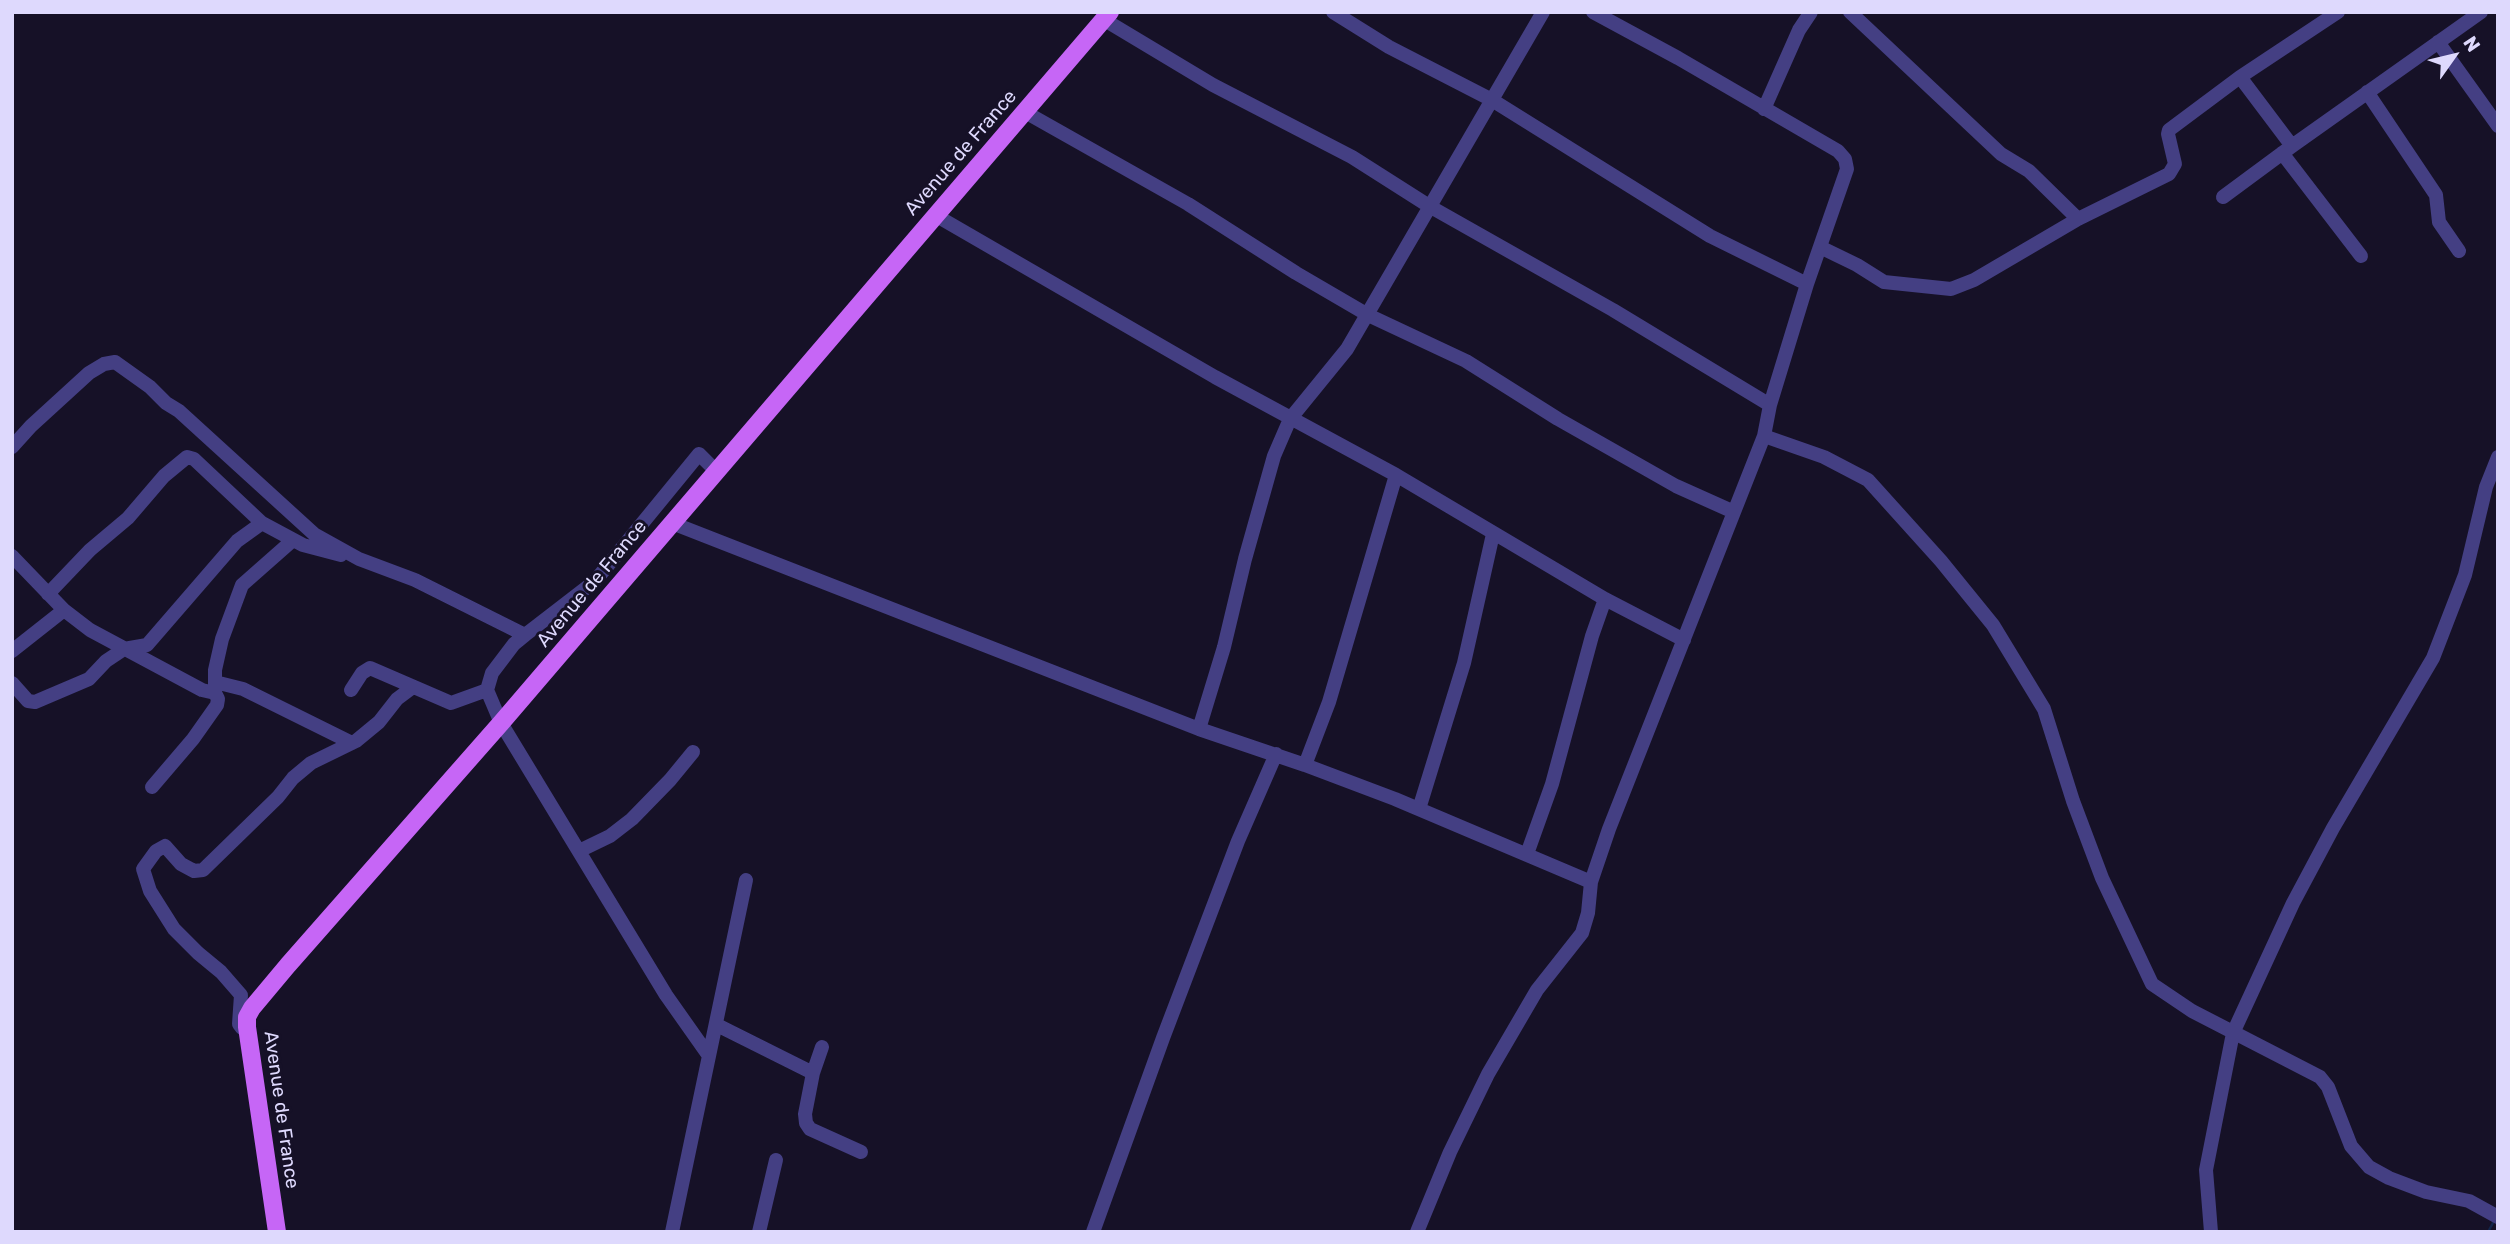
<!DOCTYPE html>
<style>
body{margin:0}
#map{position:relative;width:2510px;height:1244px;overflow:hidden;background:#161127;font-family:Rubik,sans-serif}
canvas{display:block}
.frame{position:absolute;inset:0;border:14px solid #ded9fd;pointer-events:none}
.north{position:absolute;left:2419px;top:21px;width:70px;height:70px;-webkit-text-stroke:5px #161127;paint-order:stroke;rotate:56deg;font-size:19px;font-weight:700;line-height:28px;text-align:center;color:#ded9fd}
.north::after{content:'';display:block;margin:auto;width:24px;height:32px;background:#ded9fd;clip-path:polygon(50% 0,100% 100%,50% 72%,0 100%)}
</style>
<div id="map">
<canvas width="2510" height="1244"></canvas>
<div class="frame"></div>
<div class="north">N</div>
</div>
<script>
const context = document.querySelector('canvas').getContext('2d');
context.lineJoin = 'round';
function shape(rows) {
  const path = new Path2D();
  for (const r of rows) {
    path.moveTo(r[0], r[1]);
    for (let i = 2; i < r.length; i += 2) path.lineTo(r[i], r[i + 1]);
  }
  return path;
}
function strokePath(path, color, width, dash) {
  context.strokeStyle = color;
  context.lineWidth = width;
  context.lineCap = dash ? 'butt' : 'round';
  context.setLineDash(dash || []);
  context.stroke(path);
}
function label(font, color, halo, rows, align = 'center') {
  context.font = font + ' Rubik,sans-serif';
  context.lineWidth = 6;
  context.setLineDash([]);
  context.textBaseline = 'middle';
  context.strokeStyle = halo;
  context.fillStyle = color;
  for (const [text, x, y, turn = 0] of rows) {
    context.save();
    context.translate(x, y);
    context.rotate((+turn || 0) * Math.PI / 180);
    context.textAlign = isNaN(turn) ? turn : align;
    if (halo) context.strokeText(text, 0, 0);
    context.fillText(text, 0, 0);
    context.restore();
  }
}
strokePath(shape([
 [2488,1232,2494,1221]
]), '#12254a', 2.5);
strokePath(shape([
 [1333,12,1389,47,1492,100,1710,236,1807,284],
 [1850,12,2001,154,2029,171,2078,219],
 [1103,19,1213,85,1352,157,1429,206,1613,310,1770,405],
 [2438,42,2498,126],
 [2240,77,2292,146],
 [2367,92,2436,195,2439,222,2459,251],
 [1764,109,1799,30,1811,12],
 [1025,112,1188,204,1296,273,1368,315,1466,361,1558,419,1676,486,1734,512],
 [2282,153,2361,256],
 [2223,197,2292,146,2481,12],
 [935,215,1215,377,1396,475,1605,599,1684,640],
 [1822,248,1857,265,1884,282,1951,289,1974,280,2078,219,2169,174,2175,164,2168,134,2169,130,2240,77,2338,12],
 [1764,436,1824,457,1868,480,1941,561,1993,625,2044,709,2073,801,2102,878,2152,984,2192,1011,2320,1077,2328,1087,2351,1146,2369,1167,2389,1178,2426,1192,2469,1201,2498,1217],
 [12,447,31,426,89,373,104,364,115,362,150,387,166,403,179,411,314,534,359,559,415,580,525,635,595,581,699,454,716,471],
 [672,523,1199,729,1305,765,1395,799,1591,882],
 [12,556,64,610,90,630,202,690,215,693,218,699,217,705,193,739,152,787],
 [48,594,90,550,128,518,164,476,187,457,194,459,262,523,303,545,341,555],
 [525,635,514,644,492,673,487,690,501,723,666,995,709,1056,672,1232],
 [12,651,64,610],
 [215,682,243,689,352,743],
 [12,683,28,701,35,702,89,679,106,661,124,649,147,645,237,541,262,523],
 [351,690,362,673,370,668,451,703,487,690],
 [215,693,215,670,222,639,242,585,293,540],
 [1199,729,1224,647,1245,559,1274,456,1290,419,1347,349,1543,12],
 [1305,765,1329,702,1396,475],
 [1419,809,1464,663,1493,534],
 [579,851,610,836,632,819,670,780,693,752],
 [1527,854,1552,784,1592,636,1605,599],
 [717,1025,813,1073],
 [242,1028,239,1024,241,995,221,972,198,953,174,929,150,891,143,869,156,851,165,846,181,864,194,871,203,870,278,797,293,778,311,763,356,741,379,722,397,699,413,687],
 [822,1047,813,1073,805,1114,806,1123,810,1129,861,1152],
 [709,1056,746,880],
 [759,1232,776,1160],
 [1093,1232,1163,1038,1238,841,1276,754],
 [1417,1232,1450,1152,1488,1074,1537,990,1582,933,1588,913,1591,882,1609,829,1764,436,1770,405,1807,284,1847,169,1845,159,1838,151,1678,58,1593,12],
 [2211,1232,2206,1170,2233,1033,2293,903,2333,828,2433,658,2465,575,2486,487,2498,457]
]), '#443f83', 14);
strokePath(shape([
 [277,1232,247,1027,247,1017,252,1008,288,965,501,723,1110,12]
]), '#c666f6', 18);
label('19px', '#ded9fd', '#161127', [
 ["Avenue de France",961,153,-49],
 ["Avenue de France",592,584,-50],
 ["Avenue de France",281,1110,82]
]);
</script>
